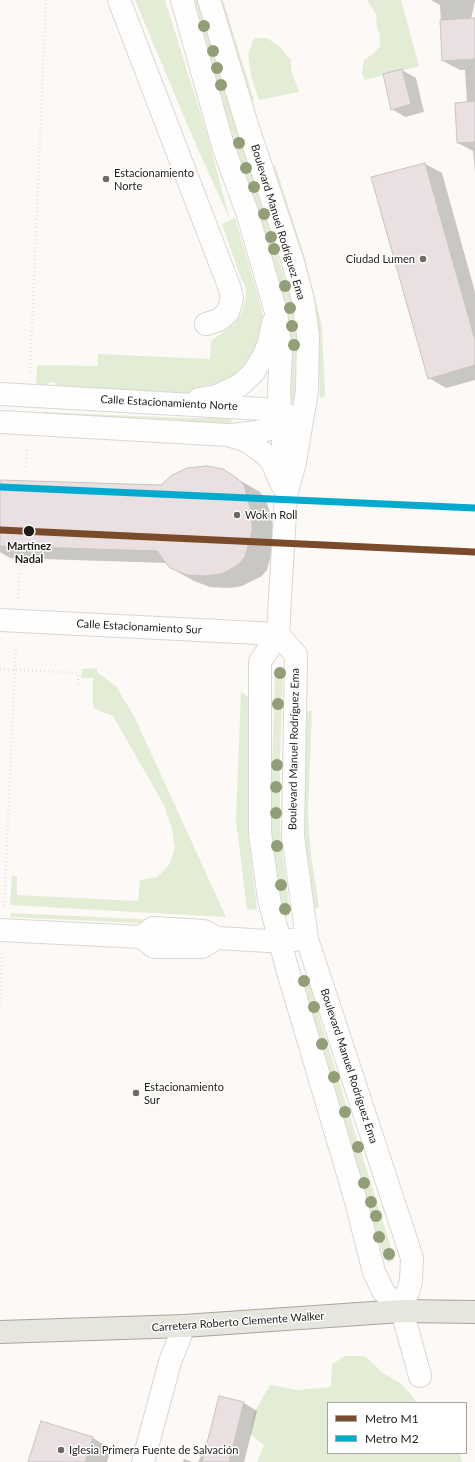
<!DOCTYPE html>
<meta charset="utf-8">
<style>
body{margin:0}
#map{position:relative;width:475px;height:1462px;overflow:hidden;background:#fcf9f6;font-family:Lato,sans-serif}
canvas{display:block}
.legend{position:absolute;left:327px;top:1402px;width:140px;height:52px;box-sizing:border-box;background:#fff;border:1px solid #a5a4a3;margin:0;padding:5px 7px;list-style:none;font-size:12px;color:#1f1c18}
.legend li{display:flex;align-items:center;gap:8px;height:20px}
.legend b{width:20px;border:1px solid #a5a4a3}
</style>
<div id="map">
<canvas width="475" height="1462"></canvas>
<ul class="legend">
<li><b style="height:5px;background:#7a4b2a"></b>Metro M1</li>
<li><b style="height:5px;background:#00a9ce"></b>Metro M2</li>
</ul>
</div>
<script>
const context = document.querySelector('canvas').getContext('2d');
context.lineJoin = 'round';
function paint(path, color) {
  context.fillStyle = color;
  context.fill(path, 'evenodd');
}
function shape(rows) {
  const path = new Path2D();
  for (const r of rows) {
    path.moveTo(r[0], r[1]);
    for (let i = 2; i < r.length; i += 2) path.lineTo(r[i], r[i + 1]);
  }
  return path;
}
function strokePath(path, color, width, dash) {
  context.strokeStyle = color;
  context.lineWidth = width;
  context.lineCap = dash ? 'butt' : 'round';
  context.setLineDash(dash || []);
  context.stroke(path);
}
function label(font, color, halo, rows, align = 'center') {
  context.font = font + ' Lato,sans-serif';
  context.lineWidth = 3;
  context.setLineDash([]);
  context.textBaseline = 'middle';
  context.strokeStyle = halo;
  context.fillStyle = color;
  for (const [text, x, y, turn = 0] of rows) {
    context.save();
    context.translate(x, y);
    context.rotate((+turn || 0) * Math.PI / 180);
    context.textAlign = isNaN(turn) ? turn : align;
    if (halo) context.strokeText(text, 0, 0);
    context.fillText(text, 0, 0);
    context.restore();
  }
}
paint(shape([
 [135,0,165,0,207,134,230,220,235,218,261,306,263,316,260,337,254,355,234,378,199,394,59,387,55,383,49,382,48,387,36,386,37,365,98,366,98,354,210,359,211,341,234,324,240,316,246,297,246,289,239,273,222,224,230,220,193,138],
 [191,0,200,0,291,300,296,335,295,398,294,401,290,401,267,247],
 [218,0,223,0,254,100,249,103],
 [367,0,401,0,419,66,365,80,362,73,364,60,373,54,380,46,380,35,377,27,376,14],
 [254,38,267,38,280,47,291,60,291,69,299,92,259,100,251,76,248,54],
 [275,165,304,255,322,326,325,397,320,398,318,335,270,166],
 [43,412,184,418,230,418,232,421,230,425,42,417],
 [280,666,283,668,283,674,280,756,280,830,290,914,287,917,283,916,282,913,272,843,272,776,275,671],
 [97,668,97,672,116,686,135,718,226,917,10,905,12,875,17,877,17,895,138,901,140,880,157,877,169,865,175,848,172,829,164,805,113,716,93,708,93,678,81,678,82,669],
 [241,691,250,699,248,833,257,909,247,910,236,820],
 [307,711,312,711,308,812,311,855,319,907,315,908,307,855,304,819,304,760],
 [11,913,159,920,159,924,10,917],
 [307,975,311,982,321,1024,394,1257,393,1261,388,1262,384,1258,352,1150,300,976],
 [345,1356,365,1356,383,1373,400,1383,411,1394,417,1403,328,1403,328,1453,460,1453,462,1462,257,1462,264,1445,250,1434,254,1413,270,1385,297,1390,331,1387,332,1364]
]), '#e3ecd4');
paint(shape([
 [431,0,475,0,471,20,475,19,475,172,473,151,458,143,467,103,465,70,460,70,443,61,440,5],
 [402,70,416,78,424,112,405,117,392,109],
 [425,164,442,173,475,292,475,380,446,388,429,378],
 [222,470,260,492,266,499,274,528,274,544,267,570,262,576,242,586,230,588,210,587,194,581,171,568,167,563,10,558,0,552,0,481,162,486],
 [220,1397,244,1403,257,1411,244,1462,198,1462,201,1456,204,1457],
 [42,1422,93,1438,111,1449,107,1462,29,1462],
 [184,1459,193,1462,183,1462]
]), '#0003');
const building = shape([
 [475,18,475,59,442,61,440,20,475,18],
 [402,69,411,104,391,110,383,74,402,69],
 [475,101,475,142,457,143,455,103,475,101],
 [425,163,475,340,475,365,428,379,371,177,425,163],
 [207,466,223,469,237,478,244,485,252,515,252,531,245,557,239,564,224,573,207,576,187,575,170,568,157,551,0,546,0,480,161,485,172,475,187,468,207,466],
 [219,1396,244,1402,229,1462,202,1462,219,1396],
 [41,1421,93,1437,85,1462,28,1462,41,1421]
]);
paint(building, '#eae0e1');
strokePath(building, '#c7c4c3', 1);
const minor = shape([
 [119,0,229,286,232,298,228,312,219,320,206,324],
 [182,0,224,149,247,212,276,312,281,352,279,392,285,468],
 [209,0,248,128,293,262,303,300,308,335,307,391,295,462,286,495,278,634,296,655,293,836,307,939,412,1258,411,1281,402,1311],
 [0,394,282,410,290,419],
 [199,399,217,396,240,385,253,373,263,357,269,343,273,323],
 [0,422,228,435,247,441,261,451,271,460,282,485],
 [231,435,257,432,282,426,291,422,293,419],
 [0,620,278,634],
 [278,634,260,662,260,833,269,899,287,968,354,1194,374,1272,383,1291,402,1311,420,1376],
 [0,930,141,937,154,947,202,947,217,938],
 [141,937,153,928,204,931,217,938,268,941,294,940],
 [143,1462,170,1362,184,1326]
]);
const major = shape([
 [0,1332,184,1326,402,1311,475,1312]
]);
strokePath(minor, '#d9d7d3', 24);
strokePath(major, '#a7a698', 24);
strokePath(shape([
 [30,372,46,0],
 [26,467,27,447],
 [18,598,21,547],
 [0,669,78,673,78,685],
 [4,906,16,643],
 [0,1006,2,953]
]), '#e6e5e3', 2.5, [1, 3]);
strokePath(minor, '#fffefe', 22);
strokePath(major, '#e6e6df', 22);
strokePath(shape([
 [0,530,475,552]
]), '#7a4b2a', 7);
strokePath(shape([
 [0,487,475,508]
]), '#00a9ce', 7);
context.fillStyle = '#929f76';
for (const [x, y] of [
 [204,26],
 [213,51],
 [217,68],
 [221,85],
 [239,143],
 [246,168],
 [254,187],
 [264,214],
 [271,237],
 [274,249],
 [285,286],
 [290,308],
 [292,326],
 [294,345],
 [280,673],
 [278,704],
 [277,765],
 [276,787],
 [276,813],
 [277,846],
 [281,885],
 [285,909],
 [304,981],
 [314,1007],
 [322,1044],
 [334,1077],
 [345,1112],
 [358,1147],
 [364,1183],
 [371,1202],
 [376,1216],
 [379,1237],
 [389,1254]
]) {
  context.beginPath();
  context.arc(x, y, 6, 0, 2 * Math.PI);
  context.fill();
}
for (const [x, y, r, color] of [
 [106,179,4,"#6c6966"],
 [423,259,4,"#6c6966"],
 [237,515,4,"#6c6966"],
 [29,531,6,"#1f1c18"],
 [136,1093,4,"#6c6966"],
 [61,1450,4,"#6c6966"]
]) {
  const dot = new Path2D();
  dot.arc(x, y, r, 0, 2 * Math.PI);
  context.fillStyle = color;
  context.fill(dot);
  strokePath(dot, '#fff', 1.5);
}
label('11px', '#1f1c18', '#fff', [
 ["Estacionamiento",114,173],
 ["Norte",114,186],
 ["Ciudad Lumen",415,259,"right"],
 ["Wok n Roll",245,515],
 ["Estacionamiento",144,1087],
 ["Sur",144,1100],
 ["Iglesia Primera Fuente de Salvación",69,1450]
], 'left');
label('11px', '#1f1c18', '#fff', [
 ["Boulevard Manuel Rodríguez Ema",278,222,73],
 ["Calle Estacionamiento Norte",169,403,3],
 ["Calle Estacionamiento Sur",139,627,3],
 ["Boulevard Manuel Rodríguez Ema",294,749,-89],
 ["Boulevard Manuel Rodríguez Ema",349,1066,72],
 ["Carretera Roberto Clemente Walker",238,1322,-4]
]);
label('bold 11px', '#1f1c18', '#fff', [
 ["Martínez",29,546],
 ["Nadal",29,559]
]);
</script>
